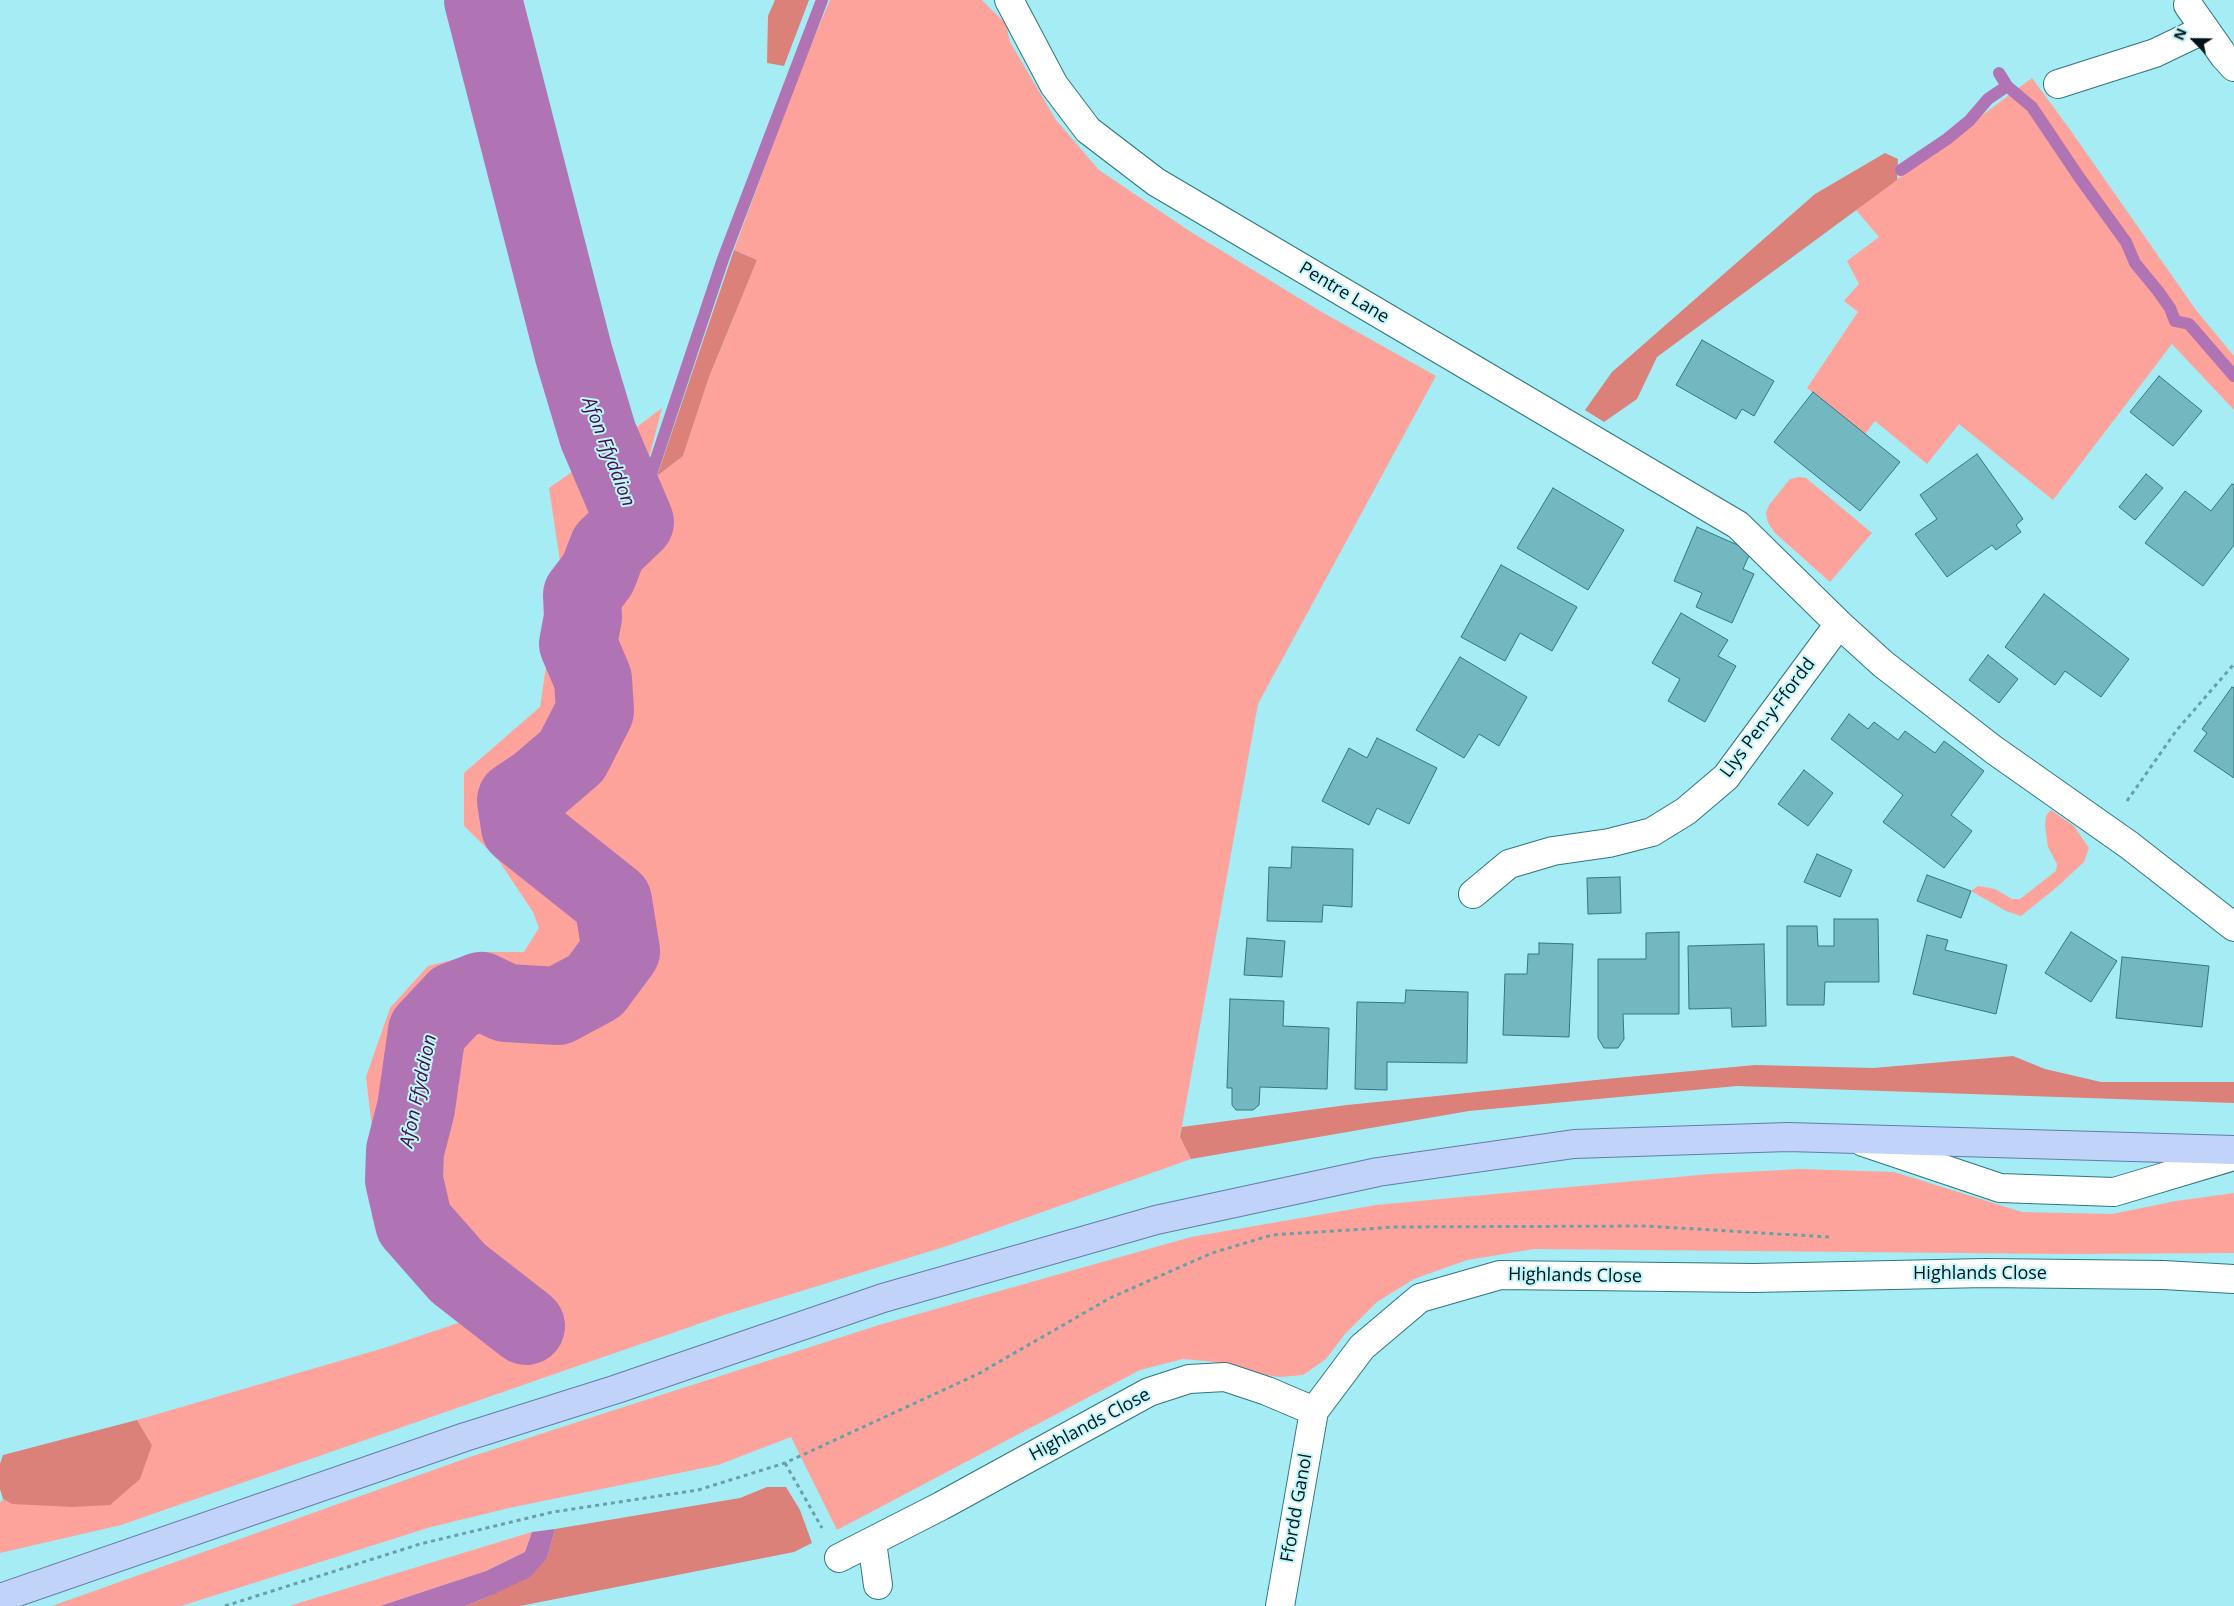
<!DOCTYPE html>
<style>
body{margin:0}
#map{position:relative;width:2234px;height:1606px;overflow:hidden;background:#a5ecf4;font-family:"Open Sans",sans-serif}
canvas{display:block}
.north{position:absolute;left:2169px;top:15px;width:50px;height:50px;-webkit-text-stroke:4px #bff7fd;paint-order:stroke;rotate:293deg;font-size:14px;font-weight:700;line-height:20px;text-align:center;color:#001417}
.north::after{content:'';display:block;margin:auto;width:18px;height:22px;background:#001417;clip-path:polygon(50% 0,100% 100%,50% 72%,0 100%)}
</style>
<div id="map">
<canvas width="2234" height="1606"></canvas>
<div class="north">N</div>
</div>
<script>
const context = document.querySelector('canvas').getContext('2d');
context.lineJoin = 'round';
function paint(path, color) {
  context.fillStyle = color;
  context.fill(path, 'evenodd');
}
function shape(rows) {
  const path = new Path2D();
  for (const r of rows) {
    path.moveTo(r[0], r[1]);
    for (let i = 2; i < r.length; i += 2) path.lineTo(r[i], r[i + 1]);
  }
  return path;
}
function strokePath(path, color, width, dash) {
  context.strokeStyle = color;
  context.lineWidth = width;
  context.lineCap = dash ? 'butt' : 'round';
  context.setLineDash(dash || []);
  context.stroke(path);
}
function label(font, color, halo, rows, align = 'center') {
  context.font = font + ' "Open Sans",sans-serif';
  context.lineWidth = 4;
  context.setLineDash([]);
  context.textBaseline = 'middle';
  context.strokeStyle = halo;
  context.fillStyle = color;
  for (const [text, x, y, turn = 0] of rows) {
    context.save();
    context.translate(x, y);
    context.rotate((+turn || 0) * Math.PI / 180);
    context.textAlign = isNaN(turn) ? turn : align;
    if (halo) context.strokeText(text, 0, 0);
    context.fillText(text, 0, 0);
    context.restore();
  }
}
paint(shape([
 [830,0,982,0,1006,24,1010,42,1056,120,1099,170,1191,232,1320,311,1436,376,1258,704,1180,1137,1191,1159,947,1246,724,1315,121,1525,0,1553,0,1503,3,1499,12,1504,152,1445,137,1420,384,1348,461,1322,437,1302,411,1276,372,1218,372,1128,366,1077,390,1008,428,966,485,952,524,952,539,928,533,912,497,858,464,826,464,773,540,707,561,568,549,488,599,453,621,511,607,522,599,542,595,559,570,594,571,602,566,638,578,674,583,696,580,713,567,739,547,756,511,796,511,810,518,834,607,916,612,949,595,975,577,988,548,998,502,985,470,984,444,999,420,1029,411,1075,399,1083,392,1148,396,1191,408,1233,480,1310,491,1330,541,1323,469,1265,427,1224,414,1192,414,1146,431,1068,465,1005,481,1001,529,1014,566,1013,609,990,632,954,621,900,590,871,526,823,521,805,583,756,599,718,604,690,598,652,589,632,592,599,612,560,641,522,657,476,683,456,709,377,757,260,734,250,804,61],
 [2032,78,2071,131,2196,310,2234,356,2234,410,2172,344,2053,500,1959,424,1927,464,1875,421,1865,434,1807,388,1858,312,1844,301,1859,284,1847,261,1879,237,1856,210],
 [662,408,639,496,614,444],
 [1799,477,1806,478,1872,533,1830,582,1775,533,1768,523,1766,513,1769,505,1790,479],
 [2051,810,2074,826,2089,848,2084,862,2057,887,2021,916,2006,911,1971,891,1978,886,1995,889,2012,899,2020,899,2056,871,2057,864,2048,847,2045,826,2046,816],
 [1800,1169,1894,1172,2022,1212,2112,1214,2176,1201,2234,1193,2234,1253,2068,1254,1534,1249,1467,1260,1414,1279,1377,1302,1345,1334,1326,1359,1303,1375,1280,1377,1252,1373,1216,1362,1183,1359,1140,1370,837,1530,791,1437,718,1465,509,1508,431,1527,181,1606,52,1606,467,1458,605,1413,879,1325,1191,1237,1376,1205,1710,1174],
 [532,1532,525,1552,486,1571,380,1606,289,1606]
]), '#fea39b');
paint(shape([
 [775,0,809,0,784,66,767,63,768,16],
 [1885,153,1898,159,1897,180,1657,357,1637,399,1604,422,1585,410,1612,372,1815,194],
 [734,250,757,260,709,377,683,456,657,476],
 [2013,1056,2045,1069,2101,1082,2234,1082,2234,1103,1737,1086,1469,1111,1191,1159,1180,1137,1182,1127,1347,1105,1606,1079,1755,1065,1873,1068],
 [137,1420,152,1445,140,1479,110,1505,73,1507,12,1504,3,1499,0,1489,0,1464,3,1455],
 [767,1487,786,1487,800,1510,812,1543,794,1552,520,1606,465,1606,490,1596,547,1558,555,1529,740,1498]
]), '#dc807a');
paint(shape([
 [555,1529,547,1558,530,1577,490,1596,465,1606,380,1606,486,1571,525,1552,532,1532]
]), '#b074b4');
strokePath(shape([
 [1999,73,2007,86,2032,107,2079,177,2126,242,2135,263,2158,291,2170,308,2175,321,2189,324,2234,376],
 [1901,170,1947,139,1969,121,1988,99,2007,86],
 [635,522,723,259,822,0]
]), '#b074b4', 12);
strokePath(shape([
 [483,0,574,355,598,435,635,522,608,548,598,574,582,595,583,617,578,644,593,679,595,711,572,756,537,786,516,800,520,827,613,901,621,951,595,986,558,1006,506,1003,481,991,455,1001,427,1031,416,1108,405,1151,404,1180,414,1223,458,1273,526,1326]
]), '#b074b4', 78);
const building = shape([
 [1702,340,1774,381,1754,416,1742,409,1736,419,1676,385,1702,340],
 [2159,376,2202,411,2173,446,2130,412,2159,376],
 [1813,392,1900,462,1860,511,1774,442,1813,392],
 [1977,454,2023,519,2016,525,2021,532,1996,550,1992,545,1947,577,1915,534,1937,519,1920,495,1977,454],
 [2146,474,2163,488,2135,520,2119,507,2146,474],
 [2232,484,2234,485,2234,545,2203,586,2145,543,2185,491,2211,511,2232,484],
 [1553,488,1624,530,1588,590,1517,548,1553,488],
 [1697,527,1751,551,1743,569,1754,574,1732,623,1696,607,1702,593,1674,581,1697,527],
 [1501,565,1577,607,1552,651,1520,633,1505,661,1461,637,1501,565],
 [2044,594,2129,659,2101,697,2065,671,2055,685,2005,647,2044,594],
 [1681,613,1728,640,1718,656,1736,666,1705,722,1668,701,1680,679,1652,663,1681,613],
 [1988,655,2018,679,1999,703,1969,680,1988,655],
 [1460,657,1527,697,1499,746,1479,734,1464,758,1416,730,1460,657],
 [2232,687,2234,688,2234,778,2194,751,2207,733,2202,729,2232,687],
 [1849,714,1868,729,1874,722,1898,740,1905,731,1935,753,1944,741,1984,771,1951,815,1972,831,1944,868,1883,822,1903,795,1831,739,1849,714],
 [1377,738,1437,768,1409,824,1377,808,1369,825,1322,801,1349,748,1367,758,1377,738],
 [1804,770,1833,793,1808,826,1778,804,1804,770],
 [1292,847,1353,849,1352,907,1323,905,1322,922,1267,921,1269,867,1291,868,1292,847],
 [1817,854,1852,870,1840,897,1804,882,1817,854],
 [1927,875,1971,891,1961,918,1917,901,1927,875],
 [1620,877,1621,913,1588,914,1587,878,1620,877],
 [1834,919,1878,919,1879,982,1825,982,1824,1005,1787,1005,1787,926,1817,926,1818,946,1834,946,1834,919],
 [1679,932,1679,1014,1623,1014,1624,1039,1618,1048,1604,1048,1598,1038,1598,959,1646,959,1646,933,1679,932],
 [2071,932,2117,961,2091,1002,2045,973,2071,932],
 [1927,935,1948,940,1945,950,2007,965,1996,1014,1913,994,1927,935],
 [1247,938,1285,941,1282,977,1244,975,1247,938],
 [1539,943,1573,944,1569,1037,1503,1035,1505,974,1527,974,1528,954,1539,954,1539,943],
 [1764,944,1766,1026,1732,1027,1731,1008,1689,1009,1688,946,1764,944],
 [2122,957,2209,966,2202,1027,2116,1018,2122,957],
 [1406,990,1468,992,1467,1063,1387,1062,1387,1090,1355,1089,1357,1002,1405,1003,1406,990],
 [1230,999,1284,1001,1283,1026,1329,1028,1327,1089,1260,1087,1259,1105,1253,1110,1236,1110,1232,1105,1232,1088,1227,1088,1230,999]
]);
paint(building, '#73b8c0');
strokePath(building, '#30787f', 1);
const minor = shape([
 [1009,0,1054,85,1088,130,1156,182,1738,525,1839,624,1883,664,1994,750,2129,845,2234,927],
 [2188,5,2224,56,2234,67],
 [2058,84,2155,53,2205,29],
 [1473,894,1509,864,1553,851,1609,843,1652,832,1686,811,1726,777,1839,624],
 [1863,1142,2000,1188,2114,1192,2234,1156],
 [872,1542,878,1585],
 [839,1558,941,1506,1149,1392,1189,1379,1225,1377,1267,1391,1314,1411,1362,1347,1420,1298,1500,1275,1754,1278,1985,1273,2163,1275,2234,1279],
 [1280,1606,1314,1411]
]);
const major = shape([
 [0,1598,465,1437,617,1389,883,1298,1156,1220,1378,1172,1574,1144,1788,1137,2234,1150]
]);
strokePath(minor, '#2f767e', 30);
strokePath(major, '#637da7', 30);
strokePath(shape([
 [2127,801,2176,731,2234,664],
 [785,1463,822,1528],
 [225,1606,420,1544,553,1512,698,1490,785,1463,978,1374,1110,1298,1212,1253,1272,1235,1395,1227,1646,1226,1829,1237]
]), '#6a9fa5', 3, [4, 4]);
strokePath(minor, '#fff', 28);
strokePath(major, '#c1d3f8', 28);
label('18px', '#001417', '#bff7fd', [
 ["Pentre Lane",1344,293,31],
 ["Llys Pen-y-Ffordd",1768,718,-53],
 ["Highlands Close",1980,1274],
 ["Highlands Close",1575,1276,1],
 ["Highlands Close",1090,1425,-28],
 ["Ffordd Ganol",1297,1508,-80]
]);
label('italic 19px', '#470f4b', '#bff7fd', [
 ["Afon Ffyddion",608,452,69],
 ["Afon Ffyddion",419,1091,-78]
]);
</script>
